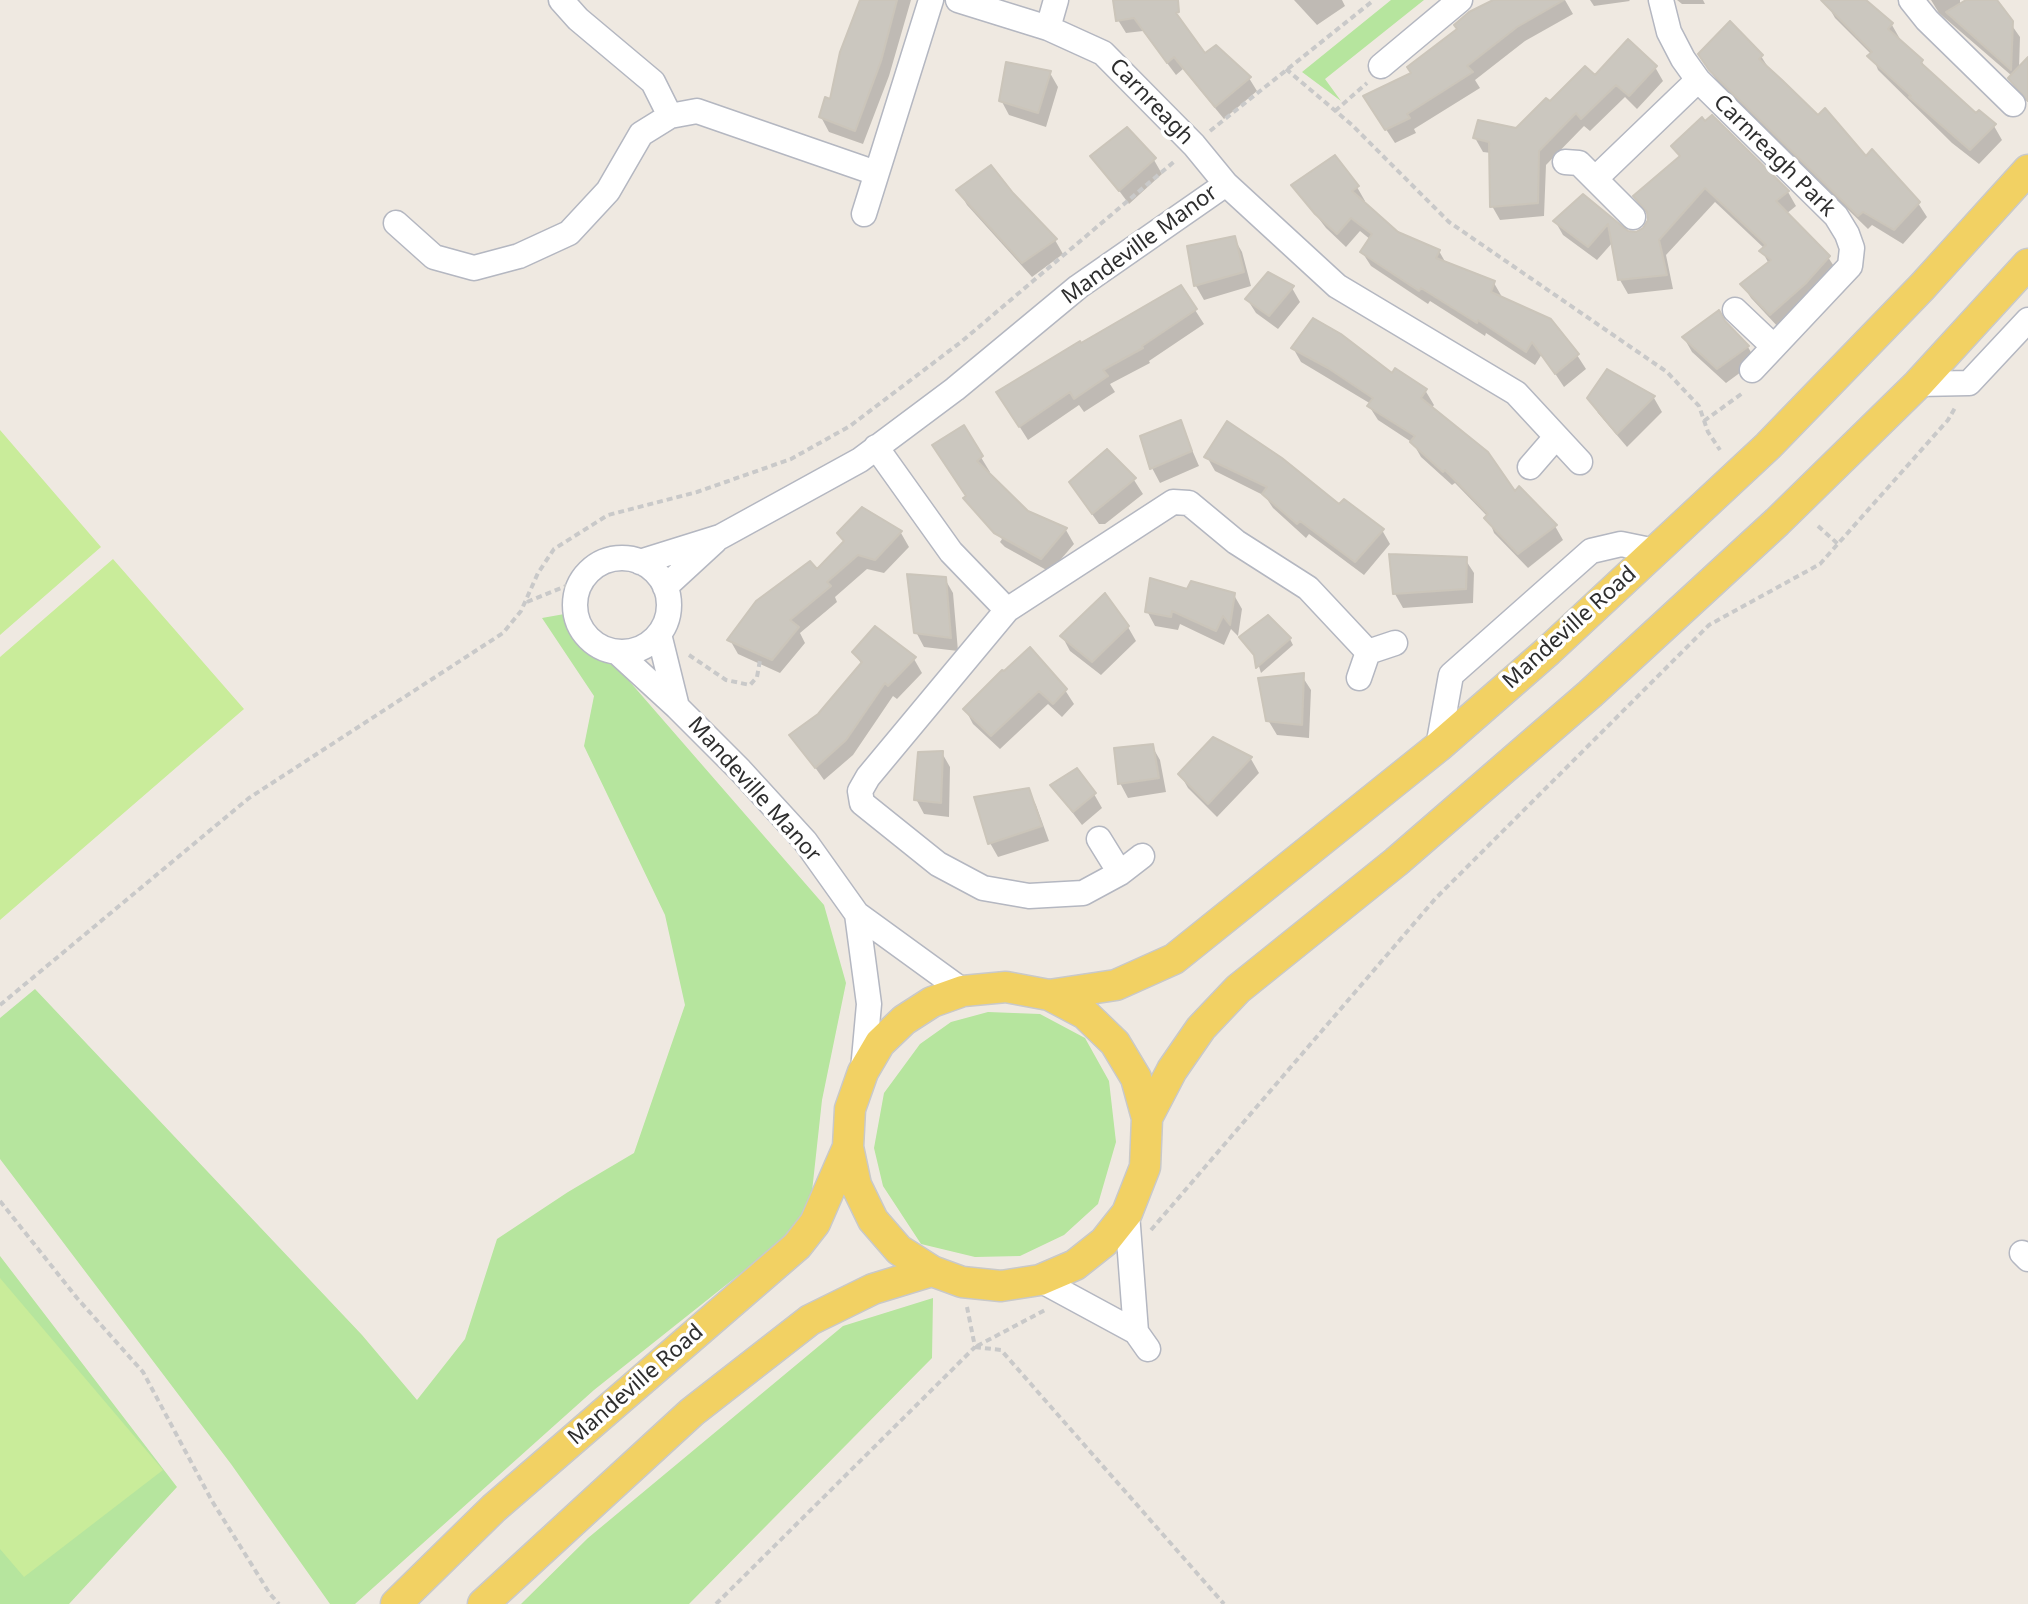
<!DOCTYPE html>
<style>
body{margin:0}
canvas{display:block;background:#efe9e1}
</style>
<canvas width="2028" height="1604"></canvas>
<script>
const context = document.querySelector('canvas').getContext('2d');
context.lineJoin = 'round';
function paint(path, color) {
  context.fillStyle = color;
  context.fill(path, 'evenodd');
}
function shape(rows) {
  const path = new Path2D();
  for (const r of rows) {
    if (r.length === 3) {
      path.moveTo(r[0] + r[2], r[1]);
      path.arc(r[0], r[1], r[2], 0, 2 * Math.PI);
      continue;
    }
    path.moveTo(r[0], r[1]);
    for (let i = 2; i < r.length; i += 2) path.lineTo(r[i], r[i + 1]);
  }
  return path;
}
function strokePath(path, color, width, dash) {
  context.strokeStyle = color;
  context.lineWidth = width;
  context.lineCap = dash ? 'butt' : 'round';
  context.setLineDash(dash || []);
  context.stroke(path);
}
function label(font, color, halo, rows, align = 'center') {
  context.font = font + ' "Noto Sans",sans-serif';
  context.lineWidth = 7;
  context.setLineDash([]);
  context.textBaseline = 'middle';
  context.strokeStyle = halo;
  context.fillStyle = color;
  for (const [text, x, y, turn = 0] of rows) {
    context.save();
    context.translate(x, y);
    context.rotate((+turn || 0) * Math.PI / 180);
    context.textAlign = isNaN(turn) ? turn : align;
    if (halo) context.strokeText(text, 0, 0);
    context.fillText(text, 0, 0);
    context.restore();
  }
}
paint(shape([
 [1391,0,1424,0,1325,79,1341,101,1302,72],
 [570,613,824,905,846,983,822,1100,809,1219,594,1390,355,1604,330,1604,231,1464,0,1159,0,1018,35,989,362,1335,417,1400,465,1339,497,1239,568,1192,634,1153,685,1005,665,915,584,746,594,696,542,618],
 [988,1012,1040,1014,1085,1038,1109,1081,1116,1142,1098,1204,1064,1235,1020,1256,975,1257,921,1244,883,1186,874,1148,884,1093,920,1044,951,1022],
 [0,1256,177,1487,69,1604,0,1604],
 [933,1298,932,1358,689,1604,521,1604,588,1538,843,1326]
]), '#b6e59e');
paint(shape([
 [0,430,101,547,0,635],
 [113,559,244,709,0,920,0,657],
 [0,1278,163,1470,24,1577,0,1549]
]), '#c9ec9a');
paint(shape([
 [861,0,911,0,889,76,863,144,829,132,821,117,831,101],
 [1115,0,1163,0,1205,56,1249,78,1257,91,1224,119,1183,69,1176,75,1143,31,1126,33,1118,20],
 [1294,0,1342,0,1345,6,1317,25],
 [1498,0,1565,0,1573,14,1525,41,1475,80,1480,88,1414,129,1416,133,1395,143,1374,111],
 [1590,0,1629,0,1630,1,1594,6],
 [1677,0,1703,0,1705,4,1682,4],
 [1831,0,1863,0,1892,25,1900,39,1898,41,1922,62,1928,72,1976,116,1994,126,2002,140,1979,164,1952,143,1878,70,1872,55,1835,18,1827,4],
 [1931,0,1960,0,1960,6,1970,0,1994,0,2020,37,2019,69,2028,60,2028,102,2018,92,2010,78,2012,76,1939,13],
 [1761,56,1771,72,1818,117,1918,203,1927,217,1903,244,1872,225,1868,229,1720,85,1708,68],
 [1655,67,1663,81,1637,109,1625,97,1590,131,1584,126,1546,165,1544,216,1500,220,1492,206,1491,153,1483,152,1475,138,1517,131,1595,78],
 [1050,73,1058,87,1046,127,1009,115,1001,100],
 [1712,118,1788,192,1796,206,1786,214,1828,257,1837,271,1779,328,1751,298,1742,284,1769,264,1762,251,1765,249,1715,202,1666,255,1673,289,1628,294,1620,280,1613,242,1597,260,1563,235,1555,221,1583,196,1628,233,1637,234,1644,230,1649,217,1635,196,1681,158,1674,146],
 [1093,156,1154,160,1162,174,1129,204],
 [1293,185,1357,187,1365,201,1363,203,1397,234,1439,251,1447,265,1494,283,1502,297,1577,355,1586,369,1564,387,1542,354,1535,365,1486,333,1485,336,1430,301,1428,304,1371,266,1362,252,1371,240,1360,231,1346,247,1326,228],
 [959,191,1011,194,1055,240,1063,254,1032,277,967,205],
 [1234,238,1242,252,1251,286,1204,300,1196,286,1189,248],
 [1181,288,1204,324,1149,361,1150,363,1110,384,1115,392,1084,412,1079,405,1028,440,1007,407,1081,346],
 [1292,288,1300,302,1278,329,1256,313,1247,299],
 [1725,324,1748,347,1756,361,1726,383,1692,352,1684,338],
 [1293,348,1392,375,1425,390,1434,405,1431,409,1514,494,1555,526,1563,540,1528,568,1494,533,1488,517,1455,483,1452,485,1421,457,1413,443,1378,420,1369,406,1371,404,1301,362],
 [1607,372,1654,398,1662,412,1627,447,1598,413,1589,398],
 [1180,422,1199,466,1160,483,1152,468,1142,437],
 [963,428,990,472,987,474,1026,512,1066,530,1074,544,1050,572,1005,547,1000,542,1002,539,969,501,971,507,966,499],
 [1107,452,1134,480,1143,494,1105,524,1099,524,1080,497],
 [1207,457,1340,507,1382,530,1390,544,1364,575,1309,534,1306,538,1273,508,1265,496,1215,471],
 [862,510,901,533,909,547,884,573,867,569,835,597,837,602,800,633,805,643,780,673,738,654,730,640,817,572,845,543],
 [1465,559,1474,573,1473,603,1403,608,1395,594],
 [945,579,953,593,958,651,924,647,916,632],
 [1188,592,1234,595,1242,609,1238,636,1231,629,1224,645,1180,624,1178,630,1155,626,1147,611],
 [1128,627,1136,641,1101,675,1070,651,1062,636],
 [1290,639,1293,645,1261,673,1256,657],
 [854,652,914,659,922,673,897,699,893,696,853,755,824,780,792,735,819,715,862,665],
 [1002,672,1065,690,1074,704,1062,717,1048,704,1000,749,973,724,965,709],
 [1302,676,1311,690,1309,738,1277,735,1268,720],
 [1213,739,1251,759,1259,773,1217,817,1188,788,1180,774],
 [1152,746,1160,760,1166,792,1128,798,1120,783],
 [942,753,950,767,949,817,924,814,916,799],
 [1052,786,1094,794,1102,808,1082,825],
 [1028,790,1036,805,1049,841,998,857,990,843]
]), '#0003');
const building = shape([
 [860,0,897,0,881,61,855,131,819,117,825,97,830,99,840,52,860,0],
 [1113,0,1178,0,1179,12,1176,13,1205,53,1216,45,1251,77,1215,107,1174,57,1167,63,1134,18,1116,21,1113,0],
 [1493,0,1564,0,1517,27,1467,66,1473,72,1407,114,1410,118,1385,130,1363,96,1411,73,1407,67,1457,29,1454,25,1469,12,1493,0],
 [1821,0,1866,0,1893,23,1888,29,1923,60,1921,63,1976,113,1979,110,1996,124,1970,150,1909,97,1911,96,1867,56,1872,52,1821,0],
 [1966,0,1997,0,2013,21,2011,70,1946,12,1966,0],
 [1730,21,1763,55,1759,59,1782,80,1818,115,1825,108,1866,156,1872,149,1920,202,1894,230,1863,212,1858,216,1709,70,1698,54,1730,21],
 [1628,39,1657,66,1629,96,1616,85,1581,119,1576,113,1539,151,1538,203,1490,207,1489,142,1473,138,1478,120,1516,128,1546,98,1550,101,1585,66,1595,75,1628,39],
 [2028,57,2028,101,2008,78,2028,57],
 [1006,62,1051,71,1038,113,999,101,1006,62],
 [1712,115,1789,191,1776,201,1830,256,1805,284,1770,315,1740,284,1771,260,1759,251,1766,245,1705,188,1659,240,1667,275,1618,280,1608,224,1588,247,1553,221,1583,194,1628,231,1636,232,1643,228,1648,220,1647,212,1633,196,1680,156,1671,146,1702,117,1705,121,1712,115],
 [1127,127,1156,158,1119,191,1090,156,1127,127],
 [1335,155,1359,186,1352,191,1398,232,1440,250,1436,258,1495,281,1491,292,1551,319,1579,354,1555,374,1532,342,1526,352,1478,320,1477,323,1421,288,1419,291,1360,252,1372,234,1351,218,1337,234,1315,214,1291,185,1335,155],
 [991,165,1013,193,1057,239,1022,263,956,190,991,165],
 [1235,236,1244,272,1194,286,1187,246,1235,236],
 [1268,272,1294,286,1269,316,1245,299,1268,272],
 [1181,285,1197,309,1142,346,1143,348,1103,370,1108,376,1074,399,1070,392,1019,427,996,392,1080,341,1081,343,1181,285],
 [1719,310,1725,321,1749,346,1717,369,1682,337,1719,310],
 [1313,318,1341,334,1392,373,1395,368,1427,389,1421,398,1488,452,1515,491,1519,486,1557,525,1518,554,1484,518,1488,514,1445,470,1443,472,1410,442,1415,436,1367,406,1373,398,1328,368,1291,348,1313,318],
 [1607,369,1655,396,1617,434,1587,398,1607,369],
 [1181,420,1192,451,1150,469,1140,436,1181,420],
 [1227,421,1282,458,1339,504,1344,499,1384,529,1355,562,1300,521,1297,524,1262,494,1267,487,1204,457,1227,421],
 [964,425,983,456,977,461,1028,511,1067,528,1041,559,994,533,963,498,966,496,932,445,964,425],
 [1107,449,1136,478,1092,514,1069,482,1107,449],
 [862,507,902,531,875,560,858,555,827,582,831,586,790,620,799,627,772,660,727,640,756,601,810,561,817,569,844,541,837,533,862,507],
 [1389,554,1467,557,1466,589,1393,594,1389,554],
 [907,574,946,577,951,638,914,633,907,574],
 [1150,578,1187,589,1191,581,1235,593,1230,625,1223,616,1216,631,1172,611,1171,617,1145,612,1150,578],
 [1105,593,1129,626,1092,662,1060,636,1105,593],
 [1268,615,1291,638,1256,668,1254,655,1239,637,1268,615],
 [875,626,916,657,888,686,885,683,846,740,815,768,789,735,818,714,862,662,852,652,875,626],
 [1030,647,1067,689,1053,704,1039,691,991,736,963,709,1002,670,1004,671,1030,647],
 [1304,673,1302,725,1266,721,1258,678,1304,673],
 [1213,737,1252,757,1208,804,1178,774,1213,737],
 [1153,744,1159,778,1118,784,1114,748,1153,744],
 [943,751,941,803,914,800,918,752,943,751],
 [1077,768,1096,793,1073,812,1050,785,1077,768],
 [1029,788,1042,826,988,844,974,797,1029,788]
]);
paint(building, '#cbc7bf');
strokePath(building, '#cbc5ba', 2);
const minor = shape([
 [561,0,578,19,653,82,670,116],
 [958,0,1048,28,1103,53,1194,145,1226,184,1337,286,1516,393,1580,462],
 [1661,0,1669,32,1683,59,1698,80,1836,216,1847,234,1852,248,1850,266,1752,370],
 [1911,0,1927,20,2013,104],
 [1048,28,1056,0],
 [1381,66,1460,0],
 [1565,162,1579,163,1633,217],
 [1596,178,1698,80],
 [864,214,931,0],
 [396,223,434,257,474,268,519,256,569,233,608,191,641,134,670,116,697,111,876,173],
 [1735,310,1773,346],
 [1918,384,1969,383,2028,320],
 [876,447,951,552,1007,610],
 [1530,467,1556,437],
 [622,605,47],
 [640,562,720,537,860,460,955,389,1078,287,1226,184],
 [665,587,715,541],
 [659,634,677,707],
 [617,652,677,707,740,770,805,841,857,914,963,991],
 [1359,678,1368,652,1395,643],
 [1438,747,1451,675,1591,551,1621,544,1655,551],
 [1099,839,1120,873],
 [1142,856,1120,873,1083,893,1029,896,983,888,938,864,862,803,860,791,868,777,1007,610,1173,502,1189,503,1236,542,1308,588,1368,652],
 [857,914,869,1004,863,1070],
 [1127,1213,1136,1332],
 [2022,1253,2028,1259],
 [1040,1280,1136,1332,1148,1349]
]);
const major = shape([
 [1049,995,1116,985,1174,959,1438,747,1548,651,1768,446,1922,287,2028,170],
 [1147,1118,1172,1070,1201,1028,1238,989,1396,862,1590,694,1777,522,1918,384,2028,264],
 [396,1604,494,1508,797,1246,815,1223,848,1147,850,1109,863,1072,880,1043,904,1020,932,1002,963,991,1006,987,1049,995,1085,1014,1115,1043,1136,1078,1147,1118,1145,1167,1127,1213,1104,1242,1075,1265,1040,1280,1001,1286,962,1282,932,1271,899,1250,873,1220,856,1185,848,1147],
 [483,1604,692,1412,810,1320,873,1289,932,1271]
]);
strokePath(minor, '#b4b7c1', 27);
strokePath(major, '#c9c9c9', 33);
strokePath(shape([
 [1286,69,1352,125,1449,222,1667,372,1699,406,1708,432,1720,450],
 [1335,111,1367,83],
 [1210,131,1374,0],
 [1704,421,1744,392],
 [1818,526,1838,544],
 [527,602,583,579],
 [689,655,726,680,750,685,757,677,760,660],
 [0,1005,249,798,503,633,521,611,538,573,554,549,608,515,697,492,791,459,850,426,961,342,1176,160],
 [0,1201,77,1298,143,1372,212,1501,270,1594,279,1604],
 [1151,1230,1435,899,1709,625,1820,564,1948,420,1956,406],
 [977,1346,1047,1309],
 [975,1347,1001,1350,1224,1604],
 [716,1604,975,1347,967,1307]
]), '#c9c9c9', 4, [6, 4]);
strokePath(minor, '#fff', 24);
strokePath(major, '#f2d163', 30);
label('22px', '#2e2e2e', '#fff', [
 ["Carnreagh",1151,102,46],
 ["Carnreagh Park",1774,156,45],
 ["Mandeville Manor",1140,245,-36],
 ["Mandeville Road",1570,628,-42],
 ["Mandeville Manor",754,790,48],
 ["Mandeville Road",636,1385,-41]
]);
</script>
